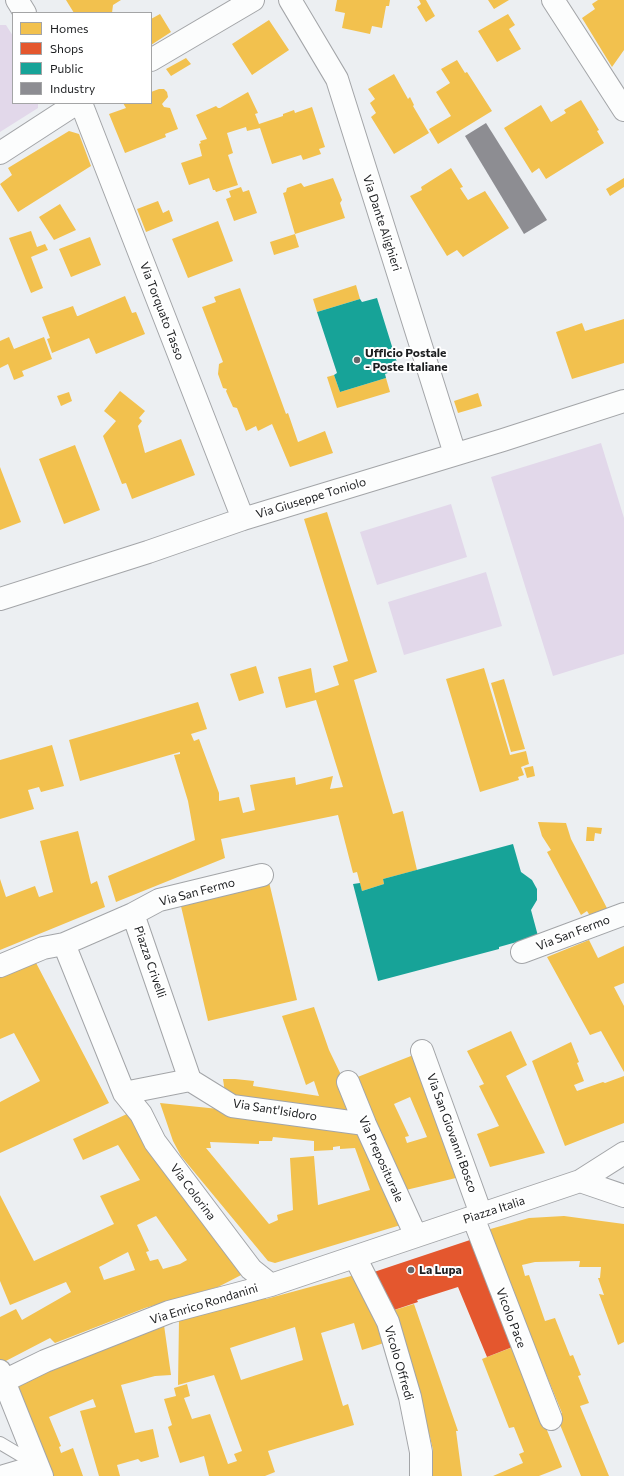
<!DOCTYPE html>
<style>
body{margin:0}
#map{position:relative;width:624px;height:1476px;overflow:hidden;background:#eceff2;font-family:Commissioner,sans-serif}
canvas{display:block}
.legend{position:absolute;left:12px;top:12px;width:140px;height:92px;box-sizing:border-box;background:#fff;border:1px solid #a4a5a6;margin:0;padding:5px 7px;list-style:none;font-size:12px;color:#1c1e20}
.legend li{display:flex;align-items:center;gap:8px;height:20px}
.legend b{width:20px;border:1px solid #a4a5a6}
</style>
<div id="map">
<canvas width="624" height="1476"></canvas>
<ul class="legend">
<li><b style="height:11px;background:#f2c14e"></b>Homes</li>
<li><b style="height:11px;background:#e4572e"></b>Shops</li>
<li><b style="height:11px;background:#17a398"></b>Public</li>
<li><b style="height:11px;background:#8d8d92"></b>Industry</li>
</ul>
</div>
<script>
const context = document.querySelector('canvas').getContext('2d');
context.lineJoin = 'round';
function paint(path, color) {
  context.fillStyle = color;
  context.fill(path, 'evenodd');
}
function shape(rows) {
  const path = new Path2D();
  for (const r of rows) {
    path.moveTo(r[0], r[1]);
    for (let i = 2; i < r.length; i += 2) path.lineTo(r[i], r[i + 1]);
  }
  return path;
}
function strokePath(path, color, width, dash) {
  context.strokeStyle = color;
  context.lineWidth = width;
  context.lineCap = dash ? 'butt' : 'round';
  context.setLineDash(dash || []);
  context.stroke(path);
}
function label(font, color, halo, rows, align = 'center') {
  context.font = font + ' Commissioner,sans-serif';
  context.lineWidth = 4;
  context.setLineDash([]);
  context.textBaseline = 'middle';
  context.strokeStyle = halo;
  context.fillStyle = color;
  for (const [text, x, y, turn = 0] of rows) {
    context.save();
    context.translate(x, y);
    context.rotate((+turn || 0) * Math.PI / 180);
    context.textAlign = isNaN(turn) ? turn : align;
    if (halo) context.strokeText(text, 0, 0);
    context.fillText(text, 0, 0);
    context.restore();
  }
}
paint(shape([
 [0,25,6,25,13,36,13,103,38,103,38,108,0,132],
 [601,443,624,518,624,654,553,676,491,477],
 [451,504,467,557,377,585,360,532],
 [486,572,502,626,404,655,388,602]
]), '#e2d8ea');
paint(shape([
 [66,0,121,0,113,5,112,13,74,13],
 [337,0,390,0,389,6,386,6,382,28,372,26,370,34,342,28,345,13,335,11],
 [419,0,426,0,435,16,426,22,417,7,421,4],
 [488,0,509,0,494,9],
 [598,0,624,0,624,50,612,67,582,18,595,9,592,4],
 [160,14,171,32,151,45,151,19],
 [508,14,515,25,509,29,521,49,497,62,478,31],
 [269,20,289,50,252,75,232,44],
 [186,58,191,64,171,76,166,69],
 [457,60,465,73,467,72,492,111,438,144,429,129,451,116,436,92,450,83,441,69],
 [394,74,408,99,410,97,414,105,413,106,429,133,394,154,371,117,376,113,370,103,375,99,368,89],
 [159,89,164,89,167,92,168,97,162,104,164,107,170,108,178,129,165,134,166,137,125,153,109,114,126,108,123,103,151,103,151,92],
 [248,92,258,113,255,114,259,124,283,116,283,114,294,110,295,113,312,107,325,147,319,149,321,154,303,160,301,155,272,164,260,128,247,131,246,127,227,133,233,153,228,155,238,185,216,192,215,190,213,190,209,178,189,185,181,163,202,156,199,144,201,143,200,141,207,139,196,115,216,106,218,108,220,108],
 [581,100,599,130,597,131,604,143,546,179,539,168,532,173,504,128,541,105,551,122,566,113,564,110],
 [69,131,79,134,91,166,18,212,0,184,12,175,8,168],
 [451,168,463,187,460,188,468,200,485,191,509,228,463,257,457,250,447,256,410,196,422,190,421,187],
 [333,178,342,200,340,203,345,218,295,234,283,193,286,192,287,188,301,183,304,187],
 [624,178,624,187,610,196,606,189],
 [241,187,243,192,249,190,257,213,234,221,226,199,231,197,229,191],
 [158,201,163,213,169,210,173,221,146,232,137,209],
 [60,204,76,230,54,240,39,217],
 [218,221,233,261,188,278,172,239],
 [31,231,37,247,45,244,48,250,31,257,43,288,31,293,9,238],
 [295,234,299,247,274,255,270,242],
 [90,237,101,265,71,277,59,249],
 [356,285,360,299,317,312,313,299],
 [240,288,286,414,288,413,298,442,325,431,333,453,290,467,272,424,258,431,256,426,246,431,237,408,233,407,226,391,227,389,223,388,218,374,219,364,223,362,202,307,216,302,214,297],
 [125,296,132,313,136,312,145,334,96,354,89,338,52,353,47,339,50,338,42,317,73,306,77,316,78,316],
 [624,319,624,363,572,379,556,332,582,323,585,331],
 [9,337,14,349,44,337,52,359,22,371,24,376,14,380,8,364,0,368,0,341],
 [334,375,340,392,386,378,390,392,337,408,327,377],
 [120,391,145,411,139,418,142,421,138,426,145,453,181,439,195,475,132,499,126,483,122,484,103,436,116,421,104,411],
 [69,392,72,401,61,406,57,396],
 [478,393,482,406,458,413,454,401],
 [75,445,100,510,64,524,39,459],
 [0,467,21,522,0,530],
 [327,512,377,672,354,680,393,814,403,811,417,870,383,879,384,884,362,891,357,872,353,873,338,815,221,839,225,858,116,902,108,876,195,840,188,801,174,755,180,754,180,752,80,781,69,740,198,702,207,729,191,734,194,741,199,739,219,793,219,801,239,797,243,813,255,810,250,785,295,777,296,785,333,776,330,789,343,787,316,700,286,708,278,677,311,668,315,693,339,685,333,666,348,661,304,519],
 [256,666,264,693,239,701,230,674],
 [484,668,510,755,526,751,529,764,521,767,524,775,518,777,519,780,480,792,446,679],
 [504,679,525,749,511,752,491,683],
 [52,745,64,786,41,792,39,787,28,790,34,809,0,819,0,760],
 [533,766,535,776,527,778,524,768],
 [538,822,566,823,571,839,609,912,592,919,587,911,581,915,547,852,551,850,542,836],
 [587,827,602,828,601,834,595,833,594,841,586,841],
 [78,831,91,884,97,881,105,907,0,950,0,879,6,897,35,886,39,897,53,892,40,841],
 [269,882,297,1000,208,1021,180,902],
 [589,940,598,958,624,946,624,983,614,987,624,1006,624,1072,601,1031,590,1035,547,957],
 [33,957,109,1103,0,1153,0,1102,40,1081,14,1033,0,1039,0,975],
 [314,1007,329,1050,358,1110,336,1114,225,1093,223,1079,235,1079,254,1081,253,1086,319,1096,314,1081,306,1085,282,1016],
 [511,1031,527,1065,506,1076,545,1153,490,1167,477,1134,499,1126,479,1086,484,1084,467,1051],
 [571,1042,579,1062,577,1063,584,1081,574,1085,577,1091,603,1082,605,1083,624,1076,624,1123,565,1146,532,1061],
 [416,1054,460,1177,406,1190,387,1145,355,1078],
 [410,1097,427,1137,407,1143,405,1137,409,1136,394,1104],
 [160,1103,258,1113,353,1132,367,1136,404,1224,275,1263,268,1261,181,1156,173,1141],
 [273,1137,314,1141,314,1151,333,1150,333,1147,340,1146,340,1149,355,1148,370,1190,318,1205,314,1156,290,1158,293,1210,277,1215,278,1220,269,1224,206,1148,211,1148,210,1142,259,1144,259,1141,272,1141],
 [127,1114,166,1168,247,1272,218,1287,145,1308,55,1343,50,1338,0,1364,0,1317,16,1309,22,1320,71,1292,66,1282,10,1305,0,1281,0,1195,34,1261,114,1224,100,1196,140,1180,118,1145,83,1160,73,1139],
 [156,1216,187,1260,180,1264,163,1269,158,1259,150,1261,146,1252,149,1251,137,1225],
 [128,1252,135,1270,104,1280,99,1267],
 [564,1216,624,1224,624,1342,618,1345,599,1294,604,1295,598,1278,600,1278,601,1267,579,1267,580,1261,535,1262,522,1265,525,1276,529,1275,545,1321,555,1318,570,1356,573,1355,581,1375,578,1376,589,1403,580,1406,609,1476,581,1476,556,1415,562,1413,487,1230,529,1218],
 [362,1273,387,1342,362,1350,354,1323,321,1333,343,1406,348,1404,354,1425,268,1451,275,1472,265,1476,209,1476,204,1456,180,1463,168,1427,172,1425,164,1399,176,1396,174,1388,187,1384,190,1396,184,1398,192,1419,210,1414,228,1464,237,1461,234,1454,242,1451,214,1375,178,1385,179,1320,264,1293,266,1299],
 [295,1327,303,1360,241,1380,230,1348],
 [414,1304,458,1431,456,1431,462,1476,433,1476,433,1450,430,1437,388,1312],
 [164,1325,171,1375,155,1376,121,1385,135,1433,153,1429,159,1457,141,1462,138,1459,117,1465,120,1476,99,1476,80,1411,96,1407,93,1399,49,1417,61,1446,59,1447,61,1453,73,1448,83,1476,46,1476,12,1385],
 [513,1347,562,1467,539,1476,493,1476,523,1463,519,1454,524,1452,514,1427,509,1428,482,1359]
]), '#f2c14e');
paint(shape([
 [473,1239,515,1346,487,1357,458,1287,417,1300,418,1302,388,1312,374,1272]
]), '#e4572e');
paint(shape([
 [377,298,399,369,385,374,386,378,340,392,334,375,337,373,317,312,360,299,362,302],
 [513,844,521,872,532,880,537,889,537,900,531,910,538,936,499,947,499,949,378,981,353,884,360,883,362,891,384,884,383,879]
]), '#17a398');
paint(shape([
 [486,123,547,220,524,234,465,136]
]), '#8d8d92');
const lane = shape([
 [0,1443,32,1462,34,1467]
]);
const street = shape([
 [17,0,25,13],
 [290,0,337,79,455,454],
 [553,0,624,110],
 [151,60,253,0],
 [81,103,243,519],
 [0,153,77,103],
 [0,599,148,552,243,519,503,440,624,401],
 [133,914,159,900,262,875],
 [522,952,624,914],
 [0,966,43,948,64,944],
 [422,1051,481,1214],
 [190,1080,232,1106,365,1124],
 [348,1082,365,1124,416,1236],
 [124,1093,190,1080,133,914,64,944,124,1093,141,1114,155,1142,251,1269,271,1285],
 [580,1181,624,1196],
 [473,1217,551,1419],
 [355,1257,388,1322,410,1397,421,1452,421,1476],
 [0,1371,42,1476],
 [0,1388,4,1381,45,1361,169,1312,271,1285,580,1181,624,1153],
 [4,1476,31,1468,34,1476]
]);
strokePath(lane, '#a3a5a8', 14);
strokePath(street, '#a3a5a8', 24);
strokePath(lane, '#fcfdfd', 12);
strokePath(street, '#fcfdfd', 22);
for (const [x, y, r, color] of [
 [357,360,4,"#65676a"],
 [411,1270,4,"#65676a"]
]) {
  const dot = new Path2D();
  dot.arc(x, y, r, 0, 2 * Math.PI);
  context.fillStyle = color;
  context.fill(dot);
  strokePath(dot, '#fff', 1.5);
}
label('12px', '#1c1e20', '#fff', [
 ["Via Dante Alighieri",382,223,72],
 ["Via Torquato Tasso",162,311,69],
 ["Via Giuseppe Toniolo",311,498,-17],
 ["Via San Fermo",197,892,-15],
 ["Via San Fermo",573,933,-21],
 ["Piazza Crivelli",150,962,71],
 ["Via Sant'Isidoro",275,1110,9],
 ["Via San Giovanni Bosco",452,1133,70],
 ["Via Prepositurale",381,1159,66],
 ["Via Colorina",193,1192,53],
 ["Piazza Italia",494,1210,-18],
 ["Via Enrico Rondanini",204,1304,-17],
 ["Vicolo Pace",511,1318,69],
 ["Vicolo Offredi",399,1363,74]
]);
label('bold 12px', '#1c1e20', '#fff', [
 ["Ufficio Postale",365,353],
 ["- Poste Italiane",365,367],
 ["La Lupa",419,1270]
], 'left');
</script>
